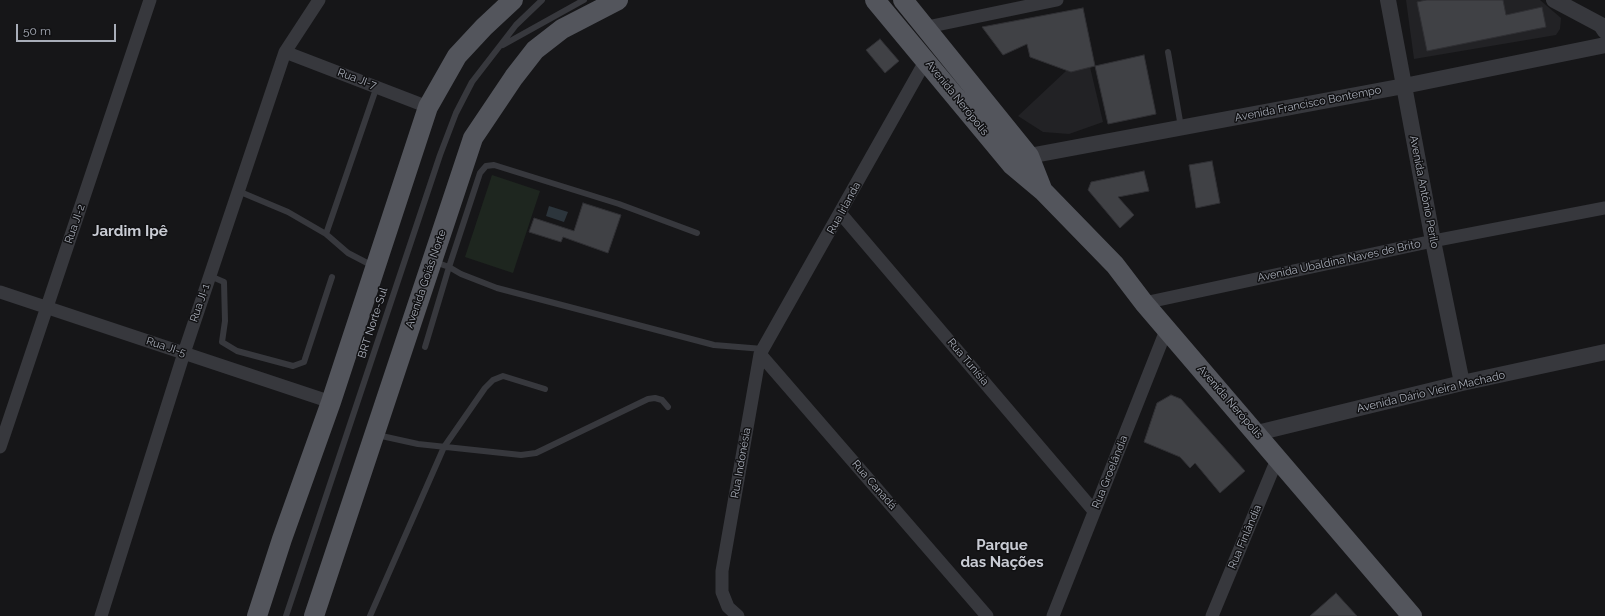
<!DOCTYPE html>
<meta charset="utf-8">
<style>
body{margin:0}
#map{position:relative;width:1605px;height:616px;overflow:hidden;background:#161618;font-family:Raleway,sans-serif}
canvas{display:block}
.scale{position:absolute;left:16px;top:24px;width:100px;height:18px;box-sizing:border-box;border:2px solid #a8adb8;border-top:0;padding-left:5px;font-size:12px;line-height:14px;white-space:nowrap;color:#a8adb8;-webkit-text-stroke:3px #111113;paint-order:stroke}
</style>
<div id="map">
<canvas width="1605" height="616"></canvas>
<div class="scale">50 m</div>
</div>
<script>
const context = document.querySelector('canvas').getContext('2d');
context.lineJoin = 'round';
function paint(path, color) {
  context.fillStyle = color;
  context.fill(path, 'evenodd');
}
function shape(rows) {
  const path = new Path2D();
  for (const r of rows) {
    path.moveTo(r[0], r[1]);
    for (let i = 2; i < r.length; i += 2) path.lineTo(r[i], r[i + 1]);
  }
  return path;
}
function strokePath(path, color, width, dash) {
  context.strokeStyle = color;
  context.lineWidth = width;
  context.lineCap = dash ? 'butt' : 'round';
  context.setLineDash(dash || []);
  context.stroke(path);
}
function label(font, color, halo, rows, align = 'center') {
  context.font = font + ' Raleway,sans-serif';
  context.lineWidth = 3;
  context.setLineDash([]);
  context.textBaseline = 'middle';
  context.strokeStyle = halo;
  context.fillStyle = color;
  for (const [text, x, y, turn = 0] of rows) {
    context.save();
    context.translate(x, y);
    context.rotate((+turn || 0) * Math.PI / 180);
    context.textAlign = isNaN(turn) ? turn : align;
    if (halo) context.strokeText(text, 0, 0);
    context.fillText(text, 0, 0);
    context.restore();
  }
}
paint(shape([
 [1406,0,1540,0,1561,18,1560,29,1556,35,1414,59],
 [1090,67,1103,122,1069,134,1043,132,1018,116,1066,71]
]), '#222225');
paint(shape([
 [492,175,540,191,513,273,465,257]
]), '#1e261f');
paint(shape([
 [549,206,568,212,564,222,546,216]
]), '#2c353c');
const building = shape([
 [1426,0,1503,0,1506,15,1542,7,1546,27,1427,51,1417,2,1426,0],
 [1083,8,1095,66,1071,72,1030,57,1027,44,1003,55,982,27,1083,8],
 [880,39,899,61,885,73,866,50,880,39],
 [1144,55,1156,114,1108,124,1095,66,1144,55],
 [1212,161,1220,203,1196,208,1189,165,1212,161],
 [1144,171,1149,191,1118,197,1134,215,1120,228,1088,190,1091,182,1144,171],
 [583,203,621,215,608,253,563,237,561,242,529,232,534,218,574,231,583,203],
 [1171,395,1181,399,1245,471,1220,493,1195,463,1190,468,1180,457,1144,442,1157,403,1171,395],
 [1336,593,1357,616,1310,616,1336,593]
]);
paint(building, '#404145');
strokePath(building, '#303034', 1);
strokePath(shape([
 [503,45,584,0],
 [1168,52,1181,127],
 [238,191,288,212,326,234,348,253,373,266],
 [697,233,619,204,494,165,486,166,480,173,449,267,461,274,497,288,714,345,763,349],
 [326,234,377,86],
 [210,276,224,282,225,321,222,342,237,351,293,366,304,362,332,277],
 [425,347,449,267,435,262],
 [377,435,418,444,521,455,536,453,648,399,655,398,662,400,668,407],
 [286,616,440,155,456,113,472,82,516,25,542,0],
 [370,616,444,447,485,388,493,380,503,376,545,389]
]), '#37383d', 6);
strokePath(shape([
 [927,27,1057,0],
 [285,52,428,107],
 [841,214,1094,511],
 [0,292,331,402],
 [1144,303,1433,241,1605,208],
 [760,354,987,616],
 [0,447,150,0],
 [101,616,184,353,285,52,319,0],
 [738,616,728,607,722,592,722,571,760,354,926,60],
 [1053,616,1167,328],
 [1212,616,1278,457]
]), '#37383d', 13);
strokePath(shape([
 [1388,0,1433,241,1462,383],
 [1554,0,1601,25,1605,31],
 [1019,161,1029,156,1404,86,1605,45],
 [1257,433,1462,383,1605,352]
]), '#37383d', 16);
strokePath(shape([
 [875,0,1012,165,1043,191,1115,265,1144,303,1412,616],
 [903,0,1029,156,1042,189],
 [257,616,282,539,331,402,428,107,457,56,484,27,513,0],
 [314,616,473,138,514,77,535,50,562,29,618,0]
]), '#53555c', 20);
label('11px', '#a8adb8', '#111113', [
 ["Rua JI-7",357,79,20],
 ["Avenida Nerópolis",957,98,51],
 ["Avenida Francisco Bontempo",1308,104,-11],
 ["Avenida Antônio Perilo",1424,192,79],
 ["Rua Irlanda",844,208,-61],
 ["Rua JI-2",75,224,-71],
 ["Avenida Ubaldina Naves de Brito",1339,261,-12],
 ["Avenida Goiás Norte",426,279,-71],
 ["Rua JI-1",200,303,-71],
 ["BRT Norte-Sul",373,323,-72],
 ["Rua JI-5",166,347,18],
 ["Rua Tunísia",968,362,50],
 ["Avenida Dário Vieira Machado",1431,392,-13],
 ["Avenida Nerópolis",1230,402,49],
 ["Rua Indonésia",741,463,-80],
 ["Rua Groelândia",1110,472,-68],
 ["Rua Canadá",874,485,49],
 ["Rua Finlândia",1245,537,-67]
]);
label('bold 15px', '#c9ccd4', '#111113', [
 ["Jardim Ipê",130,231],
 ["Parque",1002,545],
 ["das Nações",1002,562]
]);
</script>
